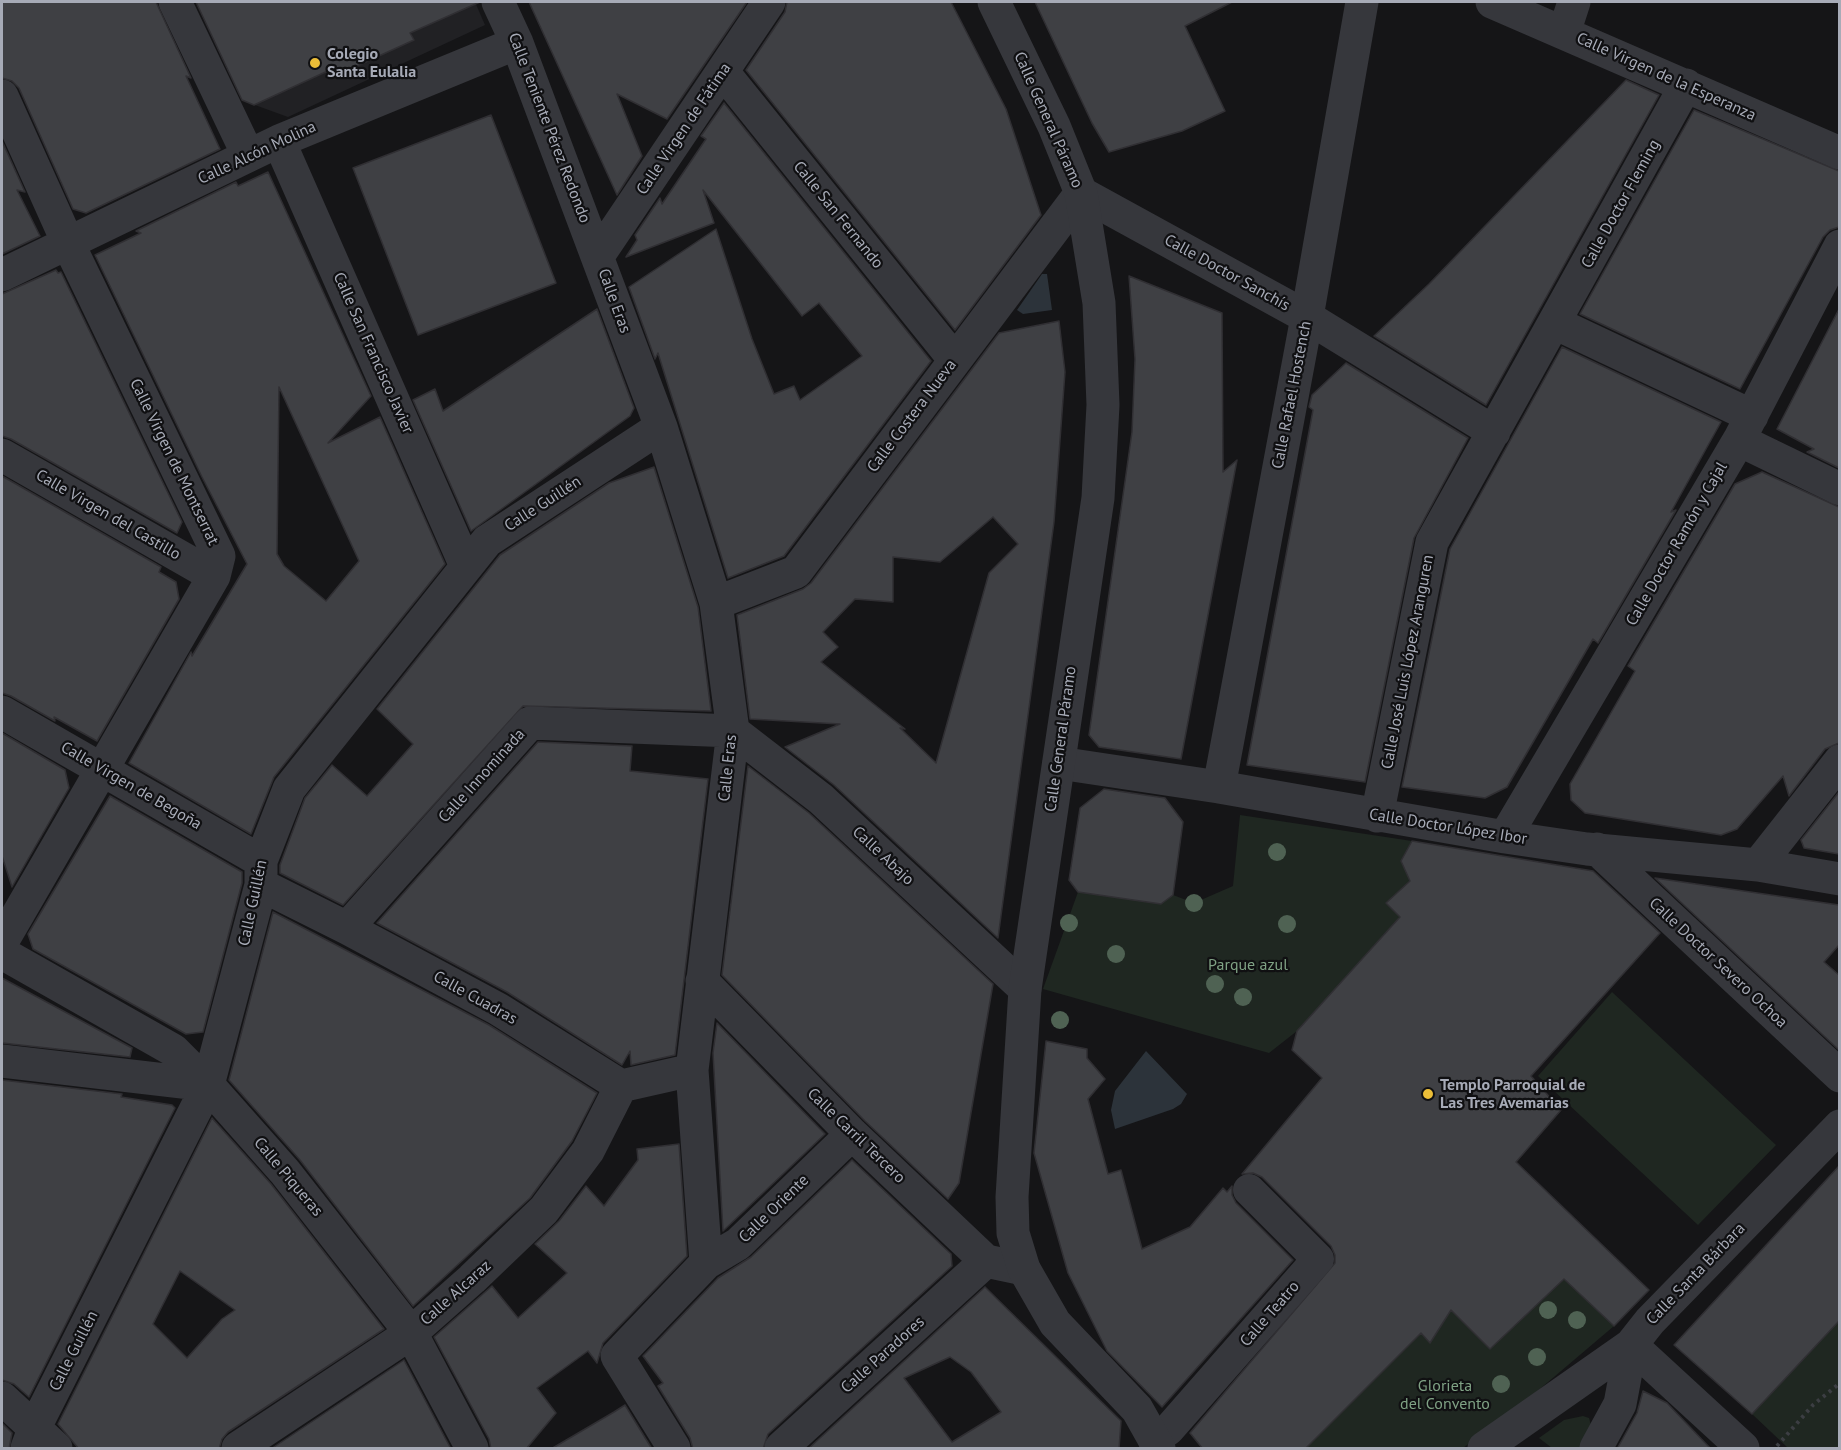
<!DOCTYPE html>
<meta charset="utf-8">
<style>
body{margin:0}
#map{position:relative;width:1841px;height:1450px;overflow:hidden;background:#151517;font-family:"PT Sans",sans-serif}
canvas{display:block}
.frame{position:absolute;inset:0;border:3px solid #a7abb7;pointer-events:none}
</style>
<div id="map">
<canvas width="1841" height="1450"></canvas>
<div class="frame"></div>
</div>
<script>
const context = document.querySelector('canvas').getContext('2d');
context.lineJoin = 'round';
function paint(path, color) {
  context.fillStyle = color;
  context.fill(path, 'evenodd');
}
function shape(rows) {
  const path = new Path2D();
  for (const r of rows) {
    path.moveTo(r[0], r[1]);
    for (let i = 2; i < r.length; i += 2) path.lineTo(r[i], r[i + 1]);
  }
  return path;
}
function strokePath(path, color, width, dash) {
  context.strokeStyle = color;
  context.lineWidth = width;
  context.lineCap = dash ? 'butt' : 'round';
  context.setLineDash(dash || []);
  context.stroke(path);
}
function label(font, color, halo, rows, align = 'center') {
  context.font = font + ' "PT Sans",sans-serif';
  context.lineWidth = 4.5;
  context.setLineDash([]);
  context.textBaseline = 'middle';
  context.strokeStyle = halo;
  context.fillStyle = color;
  for (const [text, x, y, turn = 0] of rows) {
    context.save();
    context.translate(x, y);
    context.rotate((+turn || 0) * Math.PI / 180);
    context.textAlign = isNaN(turn) ? turn : align;
    if (halo) context.strokeText(text, 0, 0);
    context.fillText(text, 0, 0);
    context.restore();
  }
}
paint(shape([
 [198,2,475,2,485,25,288,117,244,101]
]), '#212124');
paint(shape([
 [1240,815,1412,841,1401,861,1410,881,1386,903,1400,917,1297,1031,1269,1053,1043,989,1078,892,1161,903,1173,895,1194,903,1233,886],
 [1612,992,1776,1145,1698,1225,1538,1076],
 [1347,1254,1429,1342,1451,1310,1490,1349,1564,1279,1614,1326,1521,1405,1463,1448,1305,1448,1403,1351,1325,1280],
 [1839,1319,1839,1448,1788,1448,1752,1414],
 [1583,1416,1589,1418,1591,1425,1583,1448,1552,1448,1539,1438,1564,1420]
]), '#1f2721');
paint(shape([
 [1042,274,1047,274,1052,310,1023,314,1017,310],
 [1146,1051,1187,1094,1181,1104,1173,1109,1115,1129,1111,1110,1115,1091]
]), '#2c333a');
const building = shape([
 [2,2,156,2,191,78,186,76,220,149,86,213,73,209,19,88,12,81,2,78,2,2],
 [196,2,480,2,410,33,414,40,335,76,332,69,254,105,242,100,196,2],
 [529,2,747,2,667,119,617,94,642,156,617,195,529,2],
 [787,2,951,2,1006,109,1041,215,955,330,746,70,785,12,787,2],
 [1035,2,1232,2,1185,26,1225,111,1182,131,1109,152,1092,123,1035,2],
 [1626,80,1659,95,1486,405,1374,336,1429,284,1626,80],
 [724,103,931,361,784,556,728,578,658,353,655,359,629,287,716,229,752,339,774,394,794,386,800,400,862,356,819,303,802,316,703,190,714,223,626,257,637,240,635,235,660,198,662,204,706,139,701,136,724,103],
 [1694,110,1839,171,1839,227,1830,230,1823,237,1740,389,1580,314,1694,110],
 [491,115,556,283,418,335,353,168,491,115],
 [2,141,25,192,17,190,40,236,2,254,2,141],
 [268,172,371,396,328,443,380,417,445,564,274,777,251,834,129,763,191,652,192,656,247,564,202,477,95,255,141,233,136,231,236,182,238,186,268,172],
 [279,387,359,561,326,601,284,566,277,554,279,387],
 [56,270,58,273,61,272,182,522,177,533,11,439,2,436,2,294,56,270],
 [1129,276,1222,313,1223,472,1237,460,1181,759,1099,747,1089,735,1132,432,1135,359,1129,276],
 [597,309,634,408,630,416,471,531,413,400,435,389,443,411,597,309],
 [1839,309,1839,468,1807,452,1814,449,1777,429,1839,309],
 [1059,321,1065,372,1054,522,998,938,834,785,785,747,840,724,750,719,737,615,803,589,811,583,999,333,1059,321],
 [993,517,1018,544,989,573,936,763,900,728,905,729,821,662,838,647,823,632,855,599,893,602,893,557,940,562,993,517],
 [1562,347,1721,422,1671,512,1676,510,1598,643,1593,639,1507,787,1485,798,1402,787,1450,549,1562,347],
 [1346,363,1468,438,1414,538,1365,782,1247,765,1313,410,1309,407,1312,395,1346,363],
 [654,467,698,607,711,711,523,706,343,905,280,873,280,865,305,798,332,765,367,796,413,744,377,709,500,555,609,483,654,467],
 [1762,472,1839,507,1839,743,1825,749,1789,796,1783,776,1737,829,1721,835,1585,813,1571,800,1570,784,1635,671,1628,666,1735,484,1762,472],
 [2,476,161,567,159,572,176,582,179,599,97,741,54,717,55,721,11,696,2,693,2,476],
 [2,733,65,770,69,788,12,887,2,856,2,733],
 [538,742,632,746,630,771,708,779,675,1055,631,1065,630,1051,622,1065,507,992,377,923,538,742],
 [748,766,809,813,993,984,959,1183,948,1199,865,1121,722,975,748,766],
 [1104,789,1165,798,1183,822,1173,895,1161,904,1078,892,1069,880,1080,808,1104,789],
 [1839,792,1839,854,1804,848,1801,840,1839,792],
 [110,796,242,872,242,883,203,1032,186,1034,33,949,28,934,110,796],
 [1412,841,1593,871,1660,933,1531,1076,1561,1110,1516,1162,1649,1290,1614,1326,1564,1279,1490,1349,1451,1310,1430,1343,1421,1333,1305,1449,1203,1449,1190,1433,1335,1263,1335,1255,1331,1246,1262,1177,1253,1173,1242,1174,1322,1078,1292,1050,1297,1031,1400,917,1386,903,1410,881,1401,861,1412,841],
 [1655,878,1839,905,1839,945,1824,962,1839,975,1839,1050,1655,878],
 [273,912,489,1025,597,1093,572,1141,530,1198,413,1306,300,1160,229,1080,273,912],
 [2,978,132,1048,130,1057,2,1043,2,978],
 [717,1023,825,1134,723,1231,713,1053,717,1023],
 [1046,1041,1087,1049,1087,1058,1105,1079,1088,1099,1108,1174,1121,1170,1142,1249,1190,1227,1223,1188,1227,1192,1232,1186,1232,1195,1236,1203,1293,1260,1162,1407,1107,1351,1068,1273,1034,1153,1046,1041],
 [2,1080,122,1094,121,1097,172,1105,175,1108,29,1397,14,1384,2,1380,2,1080],
 [212,1118,271,1184,384,1329,228,1432,222,1439,219,1449,79,1449,58,1424,212,1118],
 [180,1271,235,1310,222,1319,187,1358,153,1324,180,1271],
 [679,1144,687,1256,603,1343,597,1363,588,1351,537,1388,556,1413,526,1449,491,1449,489,1439,434,1337,492,1286,518,1318,567,1273,535,1244,559,1221,586,1186,604,1206,638,1160,637,1149,679,1144],
 [852,1160,951,1254,952,1266,768,1434,763,1449,693,1449,690,1438,658,1386,663,1383,643,1356,718,1278,751,1257,852,1160],
 [1839,1166,1839,1321,1752,1414,1674,1345,1839,1166],
 [985,1287,1121,1421,1119,1449,808,1449,985,1287],
 [950,1357,971,1372,1001,1412,952,1442,904,1378,950,1357],
 [404,1360,451,1449,271,1449,404,1360],
 [1643,1391,1667,1403,1711,1449,1617,1449,1637,1413,1643,1391],
 [625,1405,652,1449,551,1449,614,1412,625,1405],
 [2,1423,12,1433,9,1449,2,1449,2,1423]
]);
paint(building, '#3f4044');
strokePath(building, '#302f33', 1.5);
strokePath(shape([
 [1777,1446,1813,1405,1840,1383]
]), '#3c3e43', 4, [3, 4.5]);
strokePath(shape([
 [1154,1440,1169,1429,1318,1259,1249,1190]
]), '#36373c', 32);
strokePath(shape([
 [175,2,248,155],
 [498,2,517,43,661,427,716,603,733,731,692,1070,706,1263],
 [1492,2,1840,153],
 [1564,33,1574,2],
 [723,72,954,359],
 [2,96,68,243,219,556,214,576,2,942],
 [279,141,466,566],
 [598,256,769,2],
 [2,275,279,141,517,43],
 [1555,323,1752,416],
 [1739,440,1840,489],
 [2,455,214,576],
 [716,603,796,572,1081,193,1307,317,1494,432],
 [2,712,261,861],
 [733,731,821,799,1025,989],
 [1059,763,1219,787,1505,837,1587,849,1758,865,1840,879],
 [1219,787,1307,317,1362,2],
 [1377,816,1432,542,1686,85],
 [1505,837,1739,440,1840,246],
 [1597,849,1840,1076],
 [1758,865,1840,761],
 [261,885,347,928,498,1009,621,1086,692,1070],
 [347,928,530,723,733,731],
 [2,953,173,1050,208,1085,285,1172,411,1333,472,1448],
 [702,981,852,1134,986,1261,1024,1269],
 [2,1061,208,1085],
 [2,1398,56,1448],
 [27,1448,34,1429,208,1085,261,885,261,861,289,789,487,541,661,427],
 [238,1448,411,1333,472,1279,544,1210,588,1151,621,1086],
 [674,1448,617,1356,706,1263,738,1244,852,1134],
 [781,1448,986,1261],
 [1484,1448,1631,1345,1743,1448],
 [1596,1448,1620,1404,1631,1345,1650,1321,1840,1126]
]), '#36373c', 33);
strokePath(shape([
 [994,2,1054,126,1081,193,1099,303,1103,405,1098,498,1025,989,1012,1197,1013,1233,1024,1269,1055,1323,1137,1409,1159,1448]
]), '#36373c', 33);
context.fillStyle = '#4f6253';
for (const [x, y] of [
 [1277,852],
 [1194,903],
 [1069,923],
 [1287,924],
 [1116,954],
 [1215,984],
 [1243,997],
 [1060,1020],
 [1548,1310],
 [1577,1320],
 [1537,1357],
 [1501,1384]
]) {
  context.beginPath();
  context.arc(x, y, 9, 0, 2 * Math.PI);
  context.fill();
}
for (const [x, y, r, color] of [
 [315,63,6,"#ecbe38"],
 [1428,1094,6,"#ecbe38"]
]) {
  const dot = new Path2D();
  dot.arc(x, y, r, 0, 2 * Math.PI);
  context.fillStyle = color;
  context.fill(dot);
  strokePath(dot, '#101012', 2);
}
label('bold 16px', '#a7abb7', '#101012', [
 ["Colegio",327,54],
 ["Santa Eulalia",327,72],
 ["Templo Parroquial de",1440,1085],
 ["Las Tres Avemarias",1440,1103]
], 'left');
label('16px', '#a7abb7', '#101012', [
 ["Calle Virgen de la Esperanza",1666,77,24],
 ["Calle General Páramo",1048,120,66],
 ["Calle Teniente Pérez Redondo",549,128,69],
 ["Calle Virgen de Fátima",684,129,-56],
 ["Calle Alcón Molina",257,153,-25],
 ["Calle Doctor Fleming",1621,204,-61],
 ["Calle San Fernando",838,215,51],
 ["Calle Doctor Sanchís",1227,273,29],
 ["Calle Eras",614,301,70],
 ["Calle San Francisco Javier",373,353,66],
 ["Calle Rafael Hostench",1292,395,-79],
 ["Calle Costera Nueva",912,416,-53],
 ["Calle Virgen de Montserrat",174,462,64],
 ["Calle Guillén",543,504,-33],
 ["Calle Virgen del Castillo",108,515,30],
 ["Calle Doctor Ramón y Cajal",1677,544,-60],
 ["Calle José Luis López Aranguren",1408,662,-79],
 ["Calle General Páramo",1061,739,-82],
 ["Calle Eras",728,768,-84],
 ["Calle Innominada",482,776,-48],
 ["Calle Virgen de Begoña",131,786,30],
 ["Calle Doctor López Ibor",1448,827,9],
 ["Calle Abajo",883,856,43],
 ["Calle Guillén",253,903,-78],
 ["Calle Doctor Severo Ochoa",1718,963,43],
 ["Calle Cuadras",475,998,29],
 ["Calle Carril Tercero",856,1136,44],
 ["Calle Piqueras",288,1177,50],
 ["Calle Oriente",774,1209,-44],
 ["Calle Santa Bárbara",1696,1274,-46],
 ["Calle Alcaraz",456,1293,-42],
 ["Calle Teatro",1270,1314,-49],
 ["Calle Guillén",74,1351,-63],
 ["Calle Paradores",883,1355,-42]
]);
label('16px', '#7fa184', '#101012', [
 ["Parque azul",1248,965],
 ["Glorieta",1445,1386],
 ["del Convento",1445,1404]
]);
</script>
